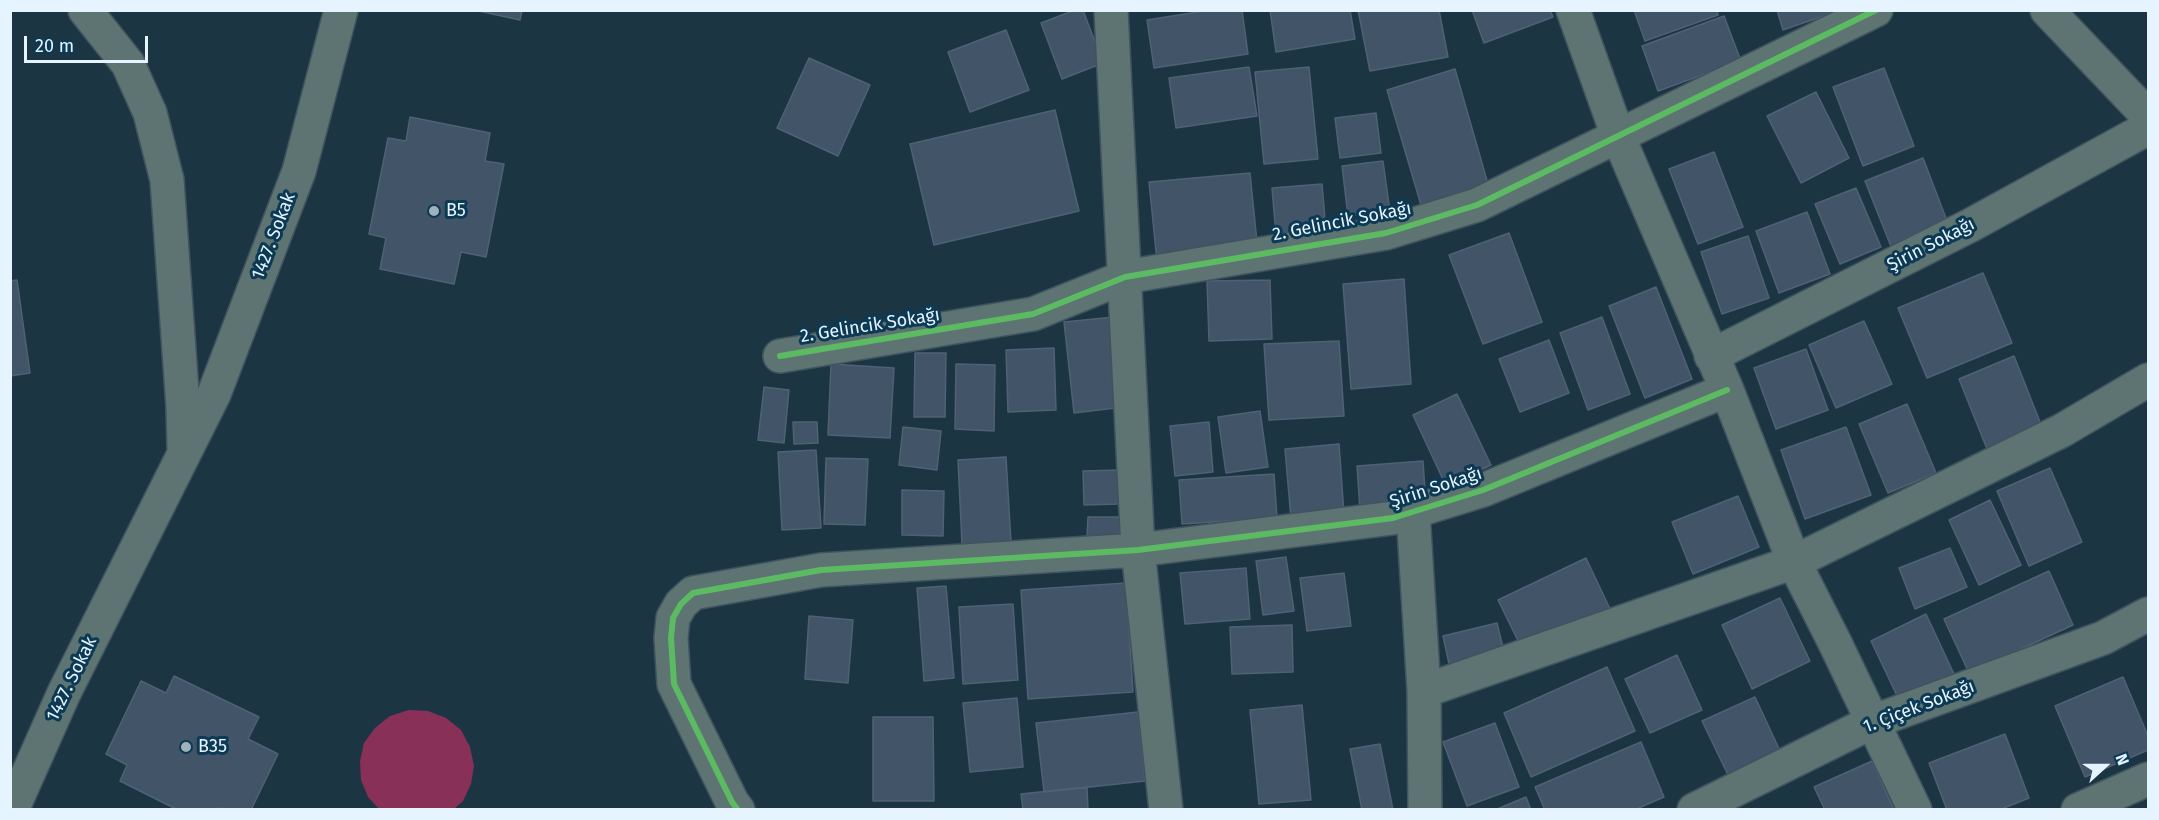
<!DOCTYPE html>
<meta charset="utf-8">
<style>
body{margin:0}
#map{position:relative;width:2159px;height:820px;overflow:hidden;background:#1c3543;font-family:"Fira Sans",sans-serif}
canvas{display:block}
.frame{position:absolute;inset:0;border:12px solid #e5f4ff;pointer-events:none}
.north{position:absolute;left:2075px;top:736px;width:60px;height:60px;-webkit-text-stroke:4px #0c3953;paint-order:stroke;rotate:69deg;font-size:16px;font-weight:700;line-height:24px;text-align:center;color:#e5f4ff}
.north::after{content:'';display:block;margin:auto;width:21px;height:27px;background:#e5f4ff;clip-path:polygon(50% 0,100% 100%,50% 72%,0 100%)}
.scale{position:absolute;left:24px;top:36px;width:124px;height:27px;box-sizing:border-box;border:3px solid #e5f4ff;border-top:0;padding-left:8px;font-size:18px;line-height:21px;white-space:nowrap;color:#e5f4ff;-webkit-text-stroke:4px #0c3953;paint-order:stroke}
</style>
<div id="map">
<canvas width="2159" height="820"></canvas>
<div class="frame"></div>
<div class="north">N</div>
<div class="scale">20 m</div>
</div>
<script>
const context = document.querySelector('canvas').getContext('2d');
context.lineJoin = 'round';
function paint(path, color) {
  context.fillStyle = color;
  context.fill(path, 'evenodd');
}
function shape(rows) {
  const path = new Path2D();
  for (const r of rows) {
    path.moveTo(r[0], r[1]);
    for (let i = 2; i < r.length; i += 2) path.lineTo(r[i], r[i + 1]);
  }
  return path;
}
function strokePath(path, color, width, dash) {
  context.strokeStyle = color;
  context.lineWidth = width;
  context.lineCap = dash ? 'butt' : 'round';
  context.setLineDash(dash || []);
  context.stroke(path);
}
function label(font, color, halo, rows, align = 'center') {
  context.font = font + ' "Fira Sans",sans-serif';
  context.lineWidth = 6;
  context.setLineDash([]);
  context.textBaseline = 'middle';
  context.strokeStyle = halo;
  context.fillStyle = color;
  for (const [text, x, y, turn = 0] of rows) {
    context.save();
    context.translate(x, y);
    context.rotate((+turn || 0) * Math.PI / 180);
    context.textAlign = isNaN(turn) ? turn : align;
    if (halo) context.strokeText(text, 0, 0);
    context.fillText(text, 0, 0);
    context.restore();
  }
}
paint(shape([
 [409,710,428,711,446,718,461,730,470,747,474,766,471,784,463,801,454,809,379,809,368,797,361,780,360,761,364,743,375,728,390,716]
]), '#893058');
const building = shape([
 [474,10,522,10,520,20,474,10],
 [1075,10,1083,10,1103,63,1062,79,1041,23,1075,10],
 [1210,10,1242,10,1248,54,1154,68,1147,20,1210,10],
 [1270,10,1350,10,1355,39,1276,52,1270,10],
 [1358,10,1439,10,1448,57,1370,71,1358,10],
 [1472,10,1550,10,1553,17,1484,43,1472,10],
 [1634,10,1717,10,1718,15,1645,41,1634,10],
 [1777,10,1838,10,1838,11,1783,30,1777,10],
 [1724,16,1741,61,1658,91,1642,46,1724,16],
 [1006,30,1029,90,970,112,948,52,1006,30],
 [809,58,870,85,838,156,777,128,809,58],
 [1249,67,1257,116,1176,128,1169,78,1249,67],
 [1309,67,1318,159,1264,164,1255,72,1309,67],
 [1884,68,1914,146,1863,166,1833,87,1884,68],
 [1455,69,1488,184,1421,205,1387,90,1455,69],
 [1816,92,1849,158,1801,183,1767,116,1816,92],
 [1055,110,1079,211,934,245,910,144,1055,110],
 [1376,113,1381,153,1340,158,1335,118,1376,113],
 [410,117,490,133,485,161,504,164,486,257,461,252,454,284,380,269,386,238,369,234,388,138,406,141,410,117],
 [1714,152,1743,227,1698,244,1669,169,1714,152],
 [1923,158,1949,226,1892,249,1865,181,1923,158],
 [1383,161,1390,212,1348,216,1342,166,1383,161],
 [1250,173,1258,252,1157,261,1149,182,1250,173],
 [1322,184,1326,231,1276,235,1272,188,1322,184],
 [1856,188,1881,247,1840,264,1815,204,1856,188],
 [1807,212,1830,274,1779,293,1756,231,1807,212],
 [1509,233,1542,322,1483,344,1449,255,1509,233],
 [1748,236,1769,298,1722,314,1701,252,1748,236],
 [1983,273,2012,343,1927,378,1898,308,1983,273],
 [1404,279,1411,384,1351,389,1343,284,1404,279],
 [17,280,30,373,10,376,10,281,17,280],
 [1270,280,1272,339,1209,341,1207,281,1270,280],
 [1656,287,1692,379,1645,398,1609,306,1656,287],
 [1114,317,1124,407,1074,413,1064,322,1114,317],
 [1602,317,1630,394,1588,410,1560,333,1602,317],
 [1864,321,1892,384,1836,408,1809,345,1864,321],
 [1549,340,1569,393,1520,412,1499,359,1549,340],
 [1339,341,1344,416,1269,420,1264,344,1339,341],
 [1054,348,1056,410,1008,412,1006,350,1054,348],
 [1806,349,1828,410,1776,429,1754,368,1806,349],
 [915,353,946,353,945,417,914,417,915,353],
 [2014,356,2042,427,1987,449,1959,379,2014,356],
 [831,364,894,368,890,438,828,435,831,364],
 [956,364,995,365,994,431,955,429,956,364],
 [764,387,789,390,784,443,758,440,764,387],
 [1457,394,1491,465,1446,486,1413,415,1457,394],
 [1907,404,1936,473,1888,493,1859,424,1907,404],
 [1260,411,1268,467,1226,473,1218,417,1260,411],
 [793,422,817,422,818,443,794,444,793,422],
 [1209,422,1213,472,1175,476,1170,426,1209,422],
 [903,427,941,431,937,470,899,465,903,427],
 [1846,427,1871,495,1805,519,1781,450,1846,427],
 [1339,444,1344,514,1291,519,1285,449,1339,444],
 [816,450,821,528,782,530,778,452,816,450],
 [1006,457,1011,542,962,544,958,460,1006,457],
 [826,458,868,459,865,525,824,524,826,458],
 [1423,461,1426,506,1360,510,1357,466,1423,461],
 [2050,468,2082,542,2029,566,1997,491,2050,468],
 [1119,470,1120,504,1084,505,1083,471,1119,470],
 [1274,474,1277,518,1182,524,1179,480,1274,474],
 [902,490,944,491,943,536,902,535,902,490],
 [1738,496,1759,547,1693,574,1672,522,1738,496],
 [1990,500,2021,565,1979,585,1949,520,1990,500],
 [1088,517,1120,517,1119,537,1087,537,1088,517],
 [1950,548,1967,587,1915,609,1899,568,1950,548],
 [1286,557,1294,611,1263,615,1256,561,1286,557],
 [1586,558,1610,609,1523,651,1498,600,1586,558],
 [1246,568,1250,619,1185,624,1180,573,1246,568],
 [2049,571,2073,625,1969,673,1944,619,2049,571],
 [1344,573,1351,626,1307,631,1300,578,1344,573],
 [1126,583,1133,692,1028,699,1021,590,1126,583],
 [946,586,954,678,924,681,917,588,946,586],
 [1780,598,1810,661,1752,689,1722,625,1780,598],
 [1013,604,1018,680,963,684,959,607,1013,604],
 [1926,614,1954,674,1899,700,1871,641,1926,614],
 [809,616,853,620,848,683,805,679,809,616],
 [1497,623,1506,660,1451,673,1443,636,1497,623],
 [1292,625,1293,672,1232,674,1230,627,1292,625],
 [1677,655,1702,710,1650,733,1625,679,1677,655],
 [1607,667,1635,731,1531,777,1504,713,1607,667],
 [174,676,259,717,248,739,278,754,251,810,216,808,216,810,178,810,120,781,127,765,106,754,141,681,166,693,174,676],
 [2123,677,2148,736,2148,750,2085,777,2055,706,2123,677],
 [1755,697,1781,753,1729,777,1702,721,1755,697],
 [1017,698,1023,767,970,772,963,703,1017,698],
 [1302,705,1311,800,1259,804,1250,710,1302,705],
 [1138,712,1145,781,1044,792,1036,723,1138,712],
 [873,717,933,717,934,801,873,801,873,717],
 [1495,723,1519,787,1467,806,1443,742,1495,723],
 [2005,734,2029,798,1999,810,1947,810,1929,763,2005,734],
 [1641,742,1664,797,1634,810,1545,810,1535,787,1641,742],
 [1380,744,1393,810,1362,810,1350,749,1380,744],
 [1872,761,1894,810,1825,810,1814,787,1872,761],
 [1087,787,1088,810,1023,810,1021,794,1087,787],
 [1526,797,1531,810,1495,810,1526,797]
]);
paint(building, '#425568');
strokePath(building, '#4f6275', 1.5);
const minor = shape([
 [85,10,128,64,150,113,167,180,183,407,184,448],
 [1111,10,1138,550,1166,810],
 [1573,10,1618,136,1727,390,1794,562,1835,643,1915,810],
 [2047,10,2148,116],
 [780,356,1033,314,1125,277,1386,233,1477,205,1876,10],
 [1711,356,1971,225,2148,128],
 [1413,512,1424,691,1425,810],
 [1424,691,1794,562,2061,431,2148,380],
 [12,810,64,693,214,394,299,171,341,10],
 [738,810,732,802,674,684,671,638,673,618,681,604,693,593,821,570,1138,550,1393,518,1483,490,1727,390],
 [1694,810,1872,722,2103,638,2148,614],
 [2078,810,2148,779]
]);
strokePath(minor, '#40535e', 36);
strokePath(minor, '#5d7472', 33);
strokePath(shape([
 [780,356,1033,314,1125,277,1386,233,1477,205,1876,10],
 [738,810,732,802,674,684,671,638,673,618,681,604,693,593,821,570,1138,550,1393,518,1483,490,1727,390]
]), '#5cba63', 6);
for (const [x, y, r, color] of [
 [434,211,6,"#9fb1bd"],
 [186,747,6,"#9fb1bd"]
]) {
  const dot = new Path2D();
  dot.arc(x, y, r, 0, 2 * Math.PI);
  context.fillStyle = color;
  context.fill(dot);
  strokePath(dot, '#0c3953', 2);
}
label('18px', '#e5f4ff', '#0c3953', [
 ["B5",446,211],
 ["B35",198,747]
], 'left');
label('18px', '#e5f4ff', '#0c3953', [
 ["2. Gelincik Sokağı",1342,222,-11],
 ["1427. Sokak",274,236,-69],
 ["Şirin Sokağı",1931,245,-27],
 ["2. Gelincik Sokağı",870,326,-9],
 ["Şirin Sokağı",1436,488,-18],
 ["1427. Sokak",72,679,-64],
 ["1. Çiçek Sokağı",1919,707,-21]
]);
</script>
